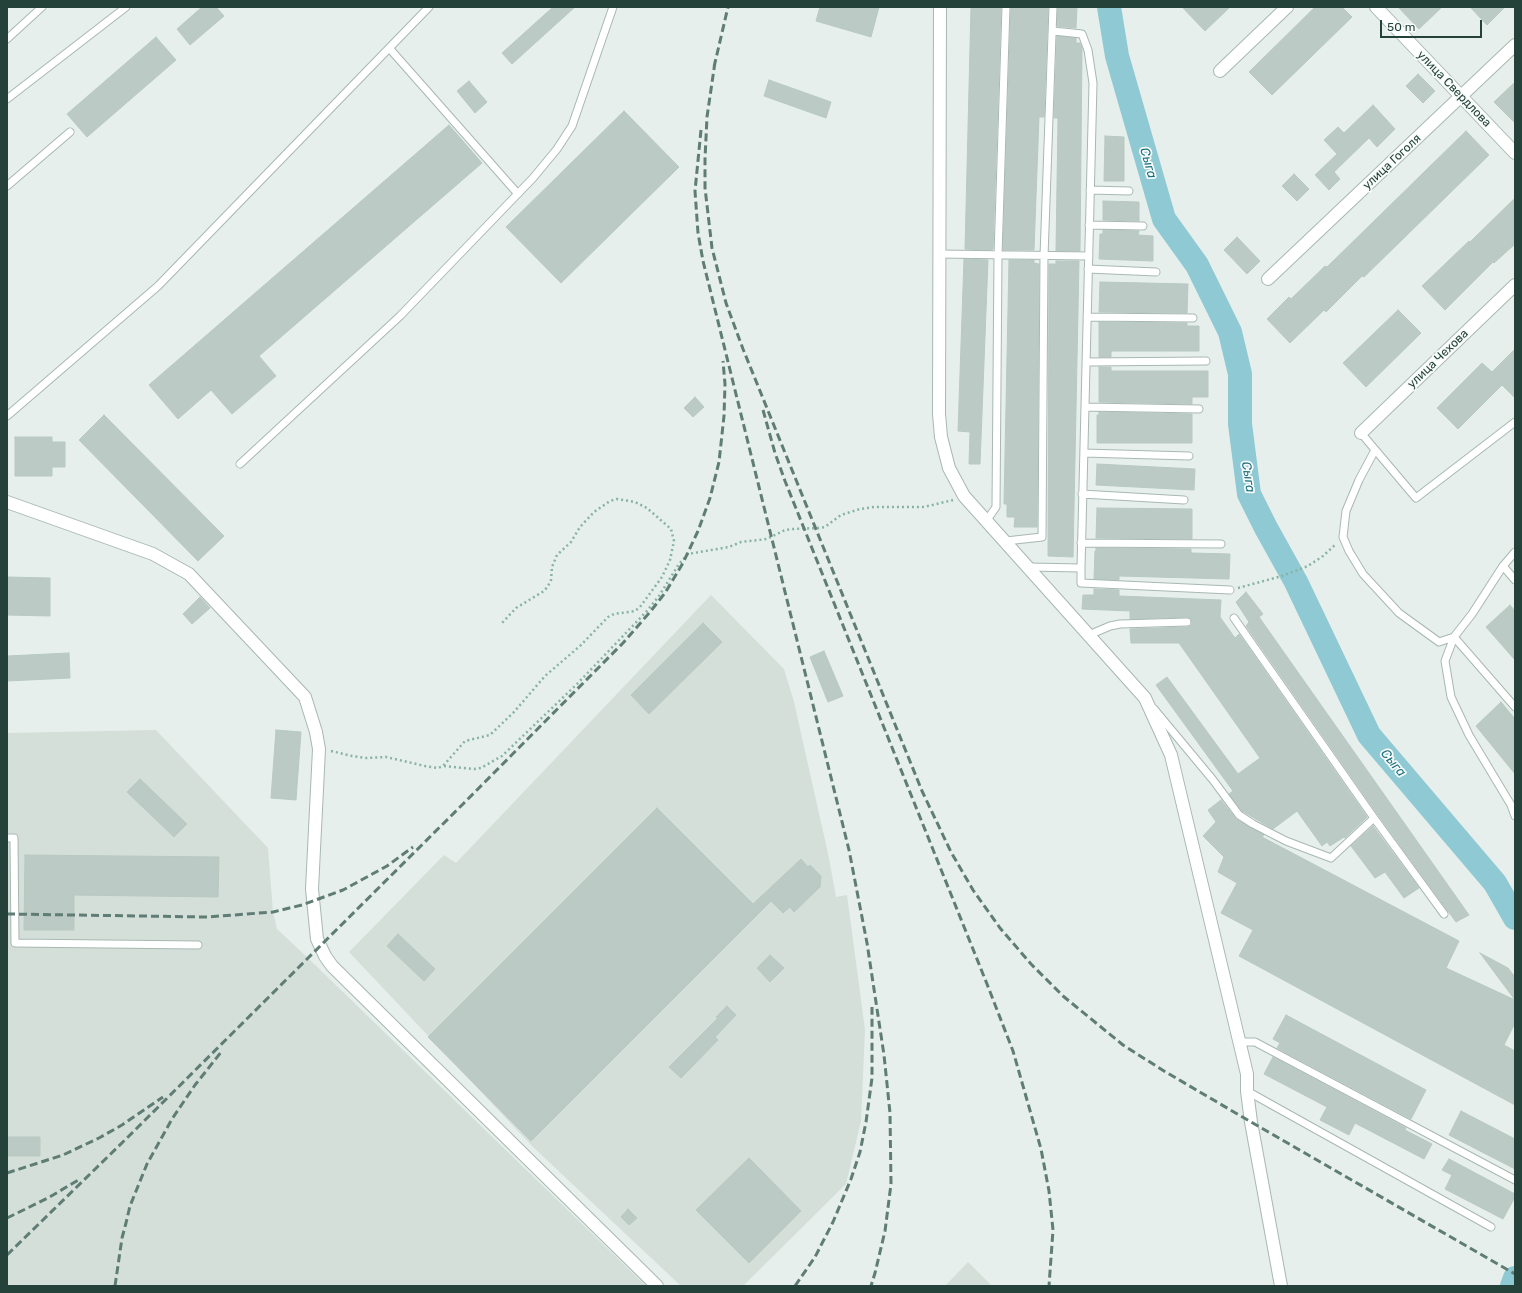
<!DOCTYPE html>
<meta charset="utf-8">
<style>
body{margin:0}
#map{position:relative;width:1522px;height:1293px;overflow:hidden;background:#e6efeb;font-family:Rubik,sans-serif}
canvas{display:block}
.frame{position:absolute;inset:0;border:8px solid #24423a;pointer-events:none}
.scale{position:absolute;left:1380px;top:20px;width:102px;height:18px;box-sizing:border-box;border:2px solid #24423a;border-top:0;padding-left:5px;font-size:12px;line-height:14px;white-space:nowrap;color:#24423a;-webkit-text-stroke:3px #f7fbf9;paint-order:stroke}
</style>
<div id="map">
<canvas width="1522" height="1293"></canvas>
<div class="frame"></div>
<div class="scale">50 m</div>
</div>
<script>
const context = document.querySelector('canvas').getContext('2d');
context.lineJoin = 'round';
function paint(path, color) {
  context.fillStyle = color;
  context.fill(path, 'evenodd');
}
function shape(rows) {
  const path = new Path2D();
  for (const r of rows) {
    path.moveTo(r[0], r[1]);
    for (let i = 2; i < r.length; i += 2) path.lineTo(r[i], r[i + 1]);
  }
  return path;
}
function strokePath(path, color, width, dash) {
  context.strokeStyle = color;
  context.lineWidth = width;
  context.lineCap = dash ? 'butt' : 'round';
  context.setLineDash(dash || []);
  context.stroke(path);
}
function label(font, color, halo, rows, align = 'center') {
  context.font = font + ' Rubik,sans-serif';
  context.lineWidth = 3.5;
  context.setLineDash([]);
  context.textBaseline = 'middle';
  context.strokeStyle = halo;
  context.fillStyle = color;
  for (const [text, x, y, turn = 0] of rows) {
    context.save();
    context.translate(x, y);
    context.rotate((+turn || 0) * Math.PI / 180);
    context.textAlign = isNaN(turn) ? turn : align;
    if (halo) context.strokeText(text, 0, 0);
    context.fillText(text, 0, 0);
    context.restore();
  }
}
paint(shape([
 [711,595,784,669,794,702,829,858,836,897,847,895,865,1030,861,1121,846,1184,743,1286,681,1286,533,1147,349,952,444,855,456,863],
 [156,730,268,848,273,912,277,929,308,958,646,1286,7,1286,7,733],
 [968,1262,992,1286,945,1286]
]), '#d4dfda');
strokePath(shape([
 [1109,7,1117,56,1164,219,1197,265,1230,332,1240,374,1240,424,1249,494,1266,528,1296,582,1369,735,1495,883,1515,918],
 [1512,1286,1515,1278]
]), '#8ec9d4', 24);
const building = shape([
 [202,7,216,7,224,16,190,45,177,29,202,7],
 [553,7,575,7,512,64,502,53,553,7],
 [820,7,879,7,871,37,816,21,820,7],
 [971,7,1001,7,993,249,988,250,965,249,971,7],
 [1011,7,1048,7,1044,117,1039,117,1034,250,1003,250,1011,7],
 [1058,7,1077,7,1076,28,1057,26,1058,7],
 [1182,7,1230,7,1205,31,1182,7],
 [1315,7,1342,7,1352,17,1272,95,1249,72,1315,7],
 [1398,7,1442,7,1419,29,1398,7],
 [1470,7,1505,7,1487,25,1470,7],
 [1057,36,1076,38,1076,43,1080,43,1082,48,1080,251,1056,251,1058,118,1054,118,1057,36],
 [156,37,176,60,87,137,67,114,156,37],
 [1418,74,1435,91,1423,103,1406,86,1418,74],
 [769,80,831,102,826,118,764,96,769,80],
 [469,81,487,102,475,113,457,91,469,81],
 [1515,82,1515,123,1494,102,1515,82],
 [1373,105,1395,129,1377,147,1369,138,1334,172,1340,179,1329,190,1315,175,1337,154,1324,140,1338,127,1344,133,1373,105],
 [624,111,679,167,561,283,506,227,624,111],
 [449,125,482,163,259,356,276,376,232,414,211,390,178,419,149,385,449,125],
 [1466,131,1489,155,1364,277,1362,276,1326,312,1324,310,1290,343,1267,319,1289,297,1291,299,1325,266,1327,267,1466,131],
 [1105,136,1124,137,1124,181,1104,181,1105,136],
 [1294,174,1309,189,1297,201,1282,186,1294,174],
 [1515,198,1515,244,1494,263,1493,262,1445,310,1422,286,1469,241,1470,242,1515,198],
 [1103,201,1139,202,1139,221,1103,220,1103,201],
 [1103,230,1139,231,1138,235,1153,236,1153,261,1099,259,1100,234,1103,234,1103,230],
 [1237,237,1260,261,1247,274,1224,250,1237,237],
 [964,259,988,260,980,464,969,464,970,432,958,431,964,259],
 [1009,260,1034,260,1034,263,1039,264,1037,527,1014,527,1015,517,1007,517,1007,504,1004,504,1009,260],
 [1056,261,1079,261,1073,557,1048,556,1049,264,1056,264,1056,261],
 [1100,282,1188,284,1187,313,1099,312,1100,282],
 [1398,310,1421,333,1366,387,1343,363,1398,310],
 [1099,322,1187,323,1187,326,1199,326,1199,351,1111,351,1111,357,1099,357,1099,322],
 [1515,349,1515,398,1502,385,1458,429,1437,408,1482,363,1492,372,1515,349],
 [1099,367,1111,367,1111,371,1208,371,1208,397,1192,397,1192,404,1099,402,1099,367],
 [695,397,704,407,693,417,684,408,695,397],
 [1099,412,1192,414,1192,443,1097,443,1097,415,1099,415,1099,412],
 [104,415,224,536,198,561,79,440,104,415],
 [15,437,52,437,52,442,65,442,65,467,52,467,52,476,15,476,15,437],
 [1097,464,1195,469,1194,490,1096,485,1097,464],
 [1097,508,1192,509,1192,539,1096,538,1097,508],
 [1096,548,1191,549,1191,553,1230,554,1229,579,1119,576,1119,580,1094,579,1095,551,1096,551,1096,548],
 [7,577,50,578,50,616,7,615,7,577],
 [1094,589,1119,590,1119,596,1221,600,1220,617,1235,638,1239,634,1367,817,1345,838,1344,837,1330,846,1327,842,1322,846,1297,811,1273,829,1242,811,1229,794,1233,791,1156,685,1167,677,1238,774,1260,758,1179,643,1131,643,1130,629,1188,627,1192,624,1191,619,1187,617,1130,619,1130,611,1082,609,1083,595,1094,595,1094,589],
 [1246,592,1263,614,1259,617,1469,915,1456,922,1378,815,1246,626,1249,622,1236,602,1246,592],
 [200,597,210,608,192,624,183,614,200,597],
 [1510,605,1515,611,1515,660,1486,627,1510,605],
 [703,623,722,642,649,714,631,695,703,623],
 [824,651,843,696,828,702,810,657,824,651],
 [69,653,70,678,7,681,7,656,69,653],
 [1501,702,1515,719,1515,774,1476,726,1501,702],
 [276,730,301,732,296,800,271,798,276,730],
 [140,779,187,824,174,837,127,792,140,779],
 [1221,800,1236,819,1264,835,1262,837,1459,941,1446,968,1515,1000,1515,1023,1504,1045,1515,1051,1515,1105,1239,956,1253,930,1221,913,1237,883,1218,872,1224,857,1203,836,1216,822,1208,810,1221,800],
 [657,808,753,904,801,859,808,867,810,865,821,876,820,887,794,912,790,907,783,913,771,901,531,1141,428,1037,657,808],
 [1373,826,1419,888,1404,898,1385,872,1375,878,1351,846,1373,826],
 [25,855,219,857,218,897,74,895,74,930,24,930,25,855],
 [398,934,435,969,424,981,387,946,398,934],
 [1480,953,1508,968,1515,977,1515,1000,1480,953],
 [770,955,784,968,770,982,757,968,770,955],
 [727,1006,736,1015,715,1037,718,1040,681,1078,669,1067,718,1018,716,1017,727,1006],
 [1286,1015,1426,1090,1411,1119,1277,1048,1280,1043,1273,1039,1286,1015],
 [1273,1057,1406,1128,1405,1130,1432,1144,1424,1159,1355,1123,1349,1135,1320,1120,1327,1107,1264,1074,1273,1057],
 [1461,1111,1515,1139,1515,1169,1449,1135,1461,1111],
 [7,1137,40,1137,40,1156,7,1156,7,1137],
 [749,1158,801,1211,749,1263,696,1210,749,1158],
 [1449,1159,1515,1194,1515,1197,1503,1219,1445,1189,1452,1175,1442,1170,1449,1159],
 [628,1209,637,1218,629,1225,621,1217,628,1209]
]);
paint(building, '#bbcac4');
strokePath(building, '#b8c9c2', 1);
const lane = shape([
 [1053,31,1082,34,1088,50,1093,83,1081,568],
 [7,39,42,7],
 [390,49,518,194],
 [7,99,126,7],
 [7,186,70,132],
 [1090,190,1129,191],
 [1089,225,1143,226],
 [939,254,1089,256],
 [1088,269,1156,272],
 [1087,317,1193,318],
 [1086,362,1206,361],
 [1085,407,1199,409],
 [7,416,158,286,429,7],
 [1361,433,1416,498,1515,422],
 [1375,450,1359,480,1346,511,1343,537,1349,551,1363,574,1399,613,1439,642,1454,637,1515,707],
 [1084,453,1189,456],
 [240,464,400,316,533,178,557,149,572,126,613,7],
 [1082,494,1184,500],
 [987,520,996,507,998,255,1006,7],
 [1006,541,1042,537,1044,256,1053,7],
 [1081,543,1221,544],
 [1515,552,1503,566,1472,614,1454,637,1445,661,1451,697,1469,735,1511,805,1515,816],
 [1503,566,1515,580],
 [1029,567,1081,568,1081,583,1230,590],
 [1234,618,1374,818,1444,914],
 [1089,635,1110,626,1120,624,1187,622],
 [1154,709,1213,780,1239,815,1253,824,1286,841,1331,858,1374,818],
 [7,838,14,838,15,943,198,945],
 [1239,1042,1255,1042,1515,1180],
 [1247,1091,1491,1227]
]);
const street = shape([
 [940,7,939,414,941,437,949,468,964,496,1145,698,1171,755,1247,1074,1247,1091,1251,1122,1281,1286],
 [1376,7,1515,153],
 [1220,71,1287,7],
 [1268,279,1515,45],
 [1361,433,1515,285],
 [7,502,153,554,189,574,305,697,316,732,319,749,312,889,317,939,325,956,332,966,657,1286]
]);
strokePath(lane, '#a8b8b2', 9);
strokePath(street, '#a8b8b2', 14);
strokePath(shape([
 [1238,588,1282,576,1308,566,1323,556,1336,544],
 [331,751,352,756,365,758,386,757,425,766,438,768,443,766,465,741,490,735,514,712,545,676,580,646,608,617,614,614,635,611,640,607,662,577,670,560,674,541,671,529,647,508,635,502,617,499,610,501,594,512,580,527,571,542,557,555,552,567,551,580,548,586,544,591,516,608,502,623],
 [444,766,474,769,481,768,502,756,577,684,646,612,659,596,679,564,688,554,729,547,741,542,767,539,785,530,792,529,819,528,825,527,841,515,860,509,874,507,924,507,953,500]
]), '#86b3a5', 2.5, [2, 3]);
strokePath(lane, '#fff', 7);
strokePath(street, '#fff', 12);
strokePath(shape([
 [715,62,707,117,705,159,705,188,712,248,726,303,743,349,922,791,951,852,973,890,1000,928,1031,964,1063,996,1123,1045,1164,1071,1251,1122,1515,1274],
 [714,67,728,7],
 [701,130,695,191,698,233,703,261,849,850,867,943,884,1055,890,1113,891,1184,885,1231,875,1273,871,1286],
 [763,410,775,453,785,481,987,984,1013,1051,1041,1149,1049,1191,1053,1230,1049,1286],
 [7,914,207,917,273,912,302,905,343,890,387,866,413,847],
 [7,1173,63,1155,99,1138,122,1125,163,1097],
 [7,1218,48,1198,80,1179],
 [7,1255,128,1137,462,805,623,643,650,612,665,593,683,563,698,531,710,498,719,462,724,416,725,384,723,361],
 [115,1286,122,1238,126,1223,130,1206,147,1164,172,1119,195,1085,222,1051],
 [795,1286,815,1257,833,1222,851,1179,860,1152,866,1122,872,1078,872,1007]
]), '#5f7d75', 3, [8, 4]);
label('12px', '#24423a', '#f7fbf9', [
 ["улица Свердлова",1454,89,46],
 ["улица Гоголя",1392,162,-43],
 ["улица Чехова",1438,359,-44]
]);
label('italic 13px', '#1c6f80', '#f7fbf9', [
 ["Сыга",1148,163,74],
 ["Сыга",1248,477,81],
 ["Сыга",1393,763,50]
]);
</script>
